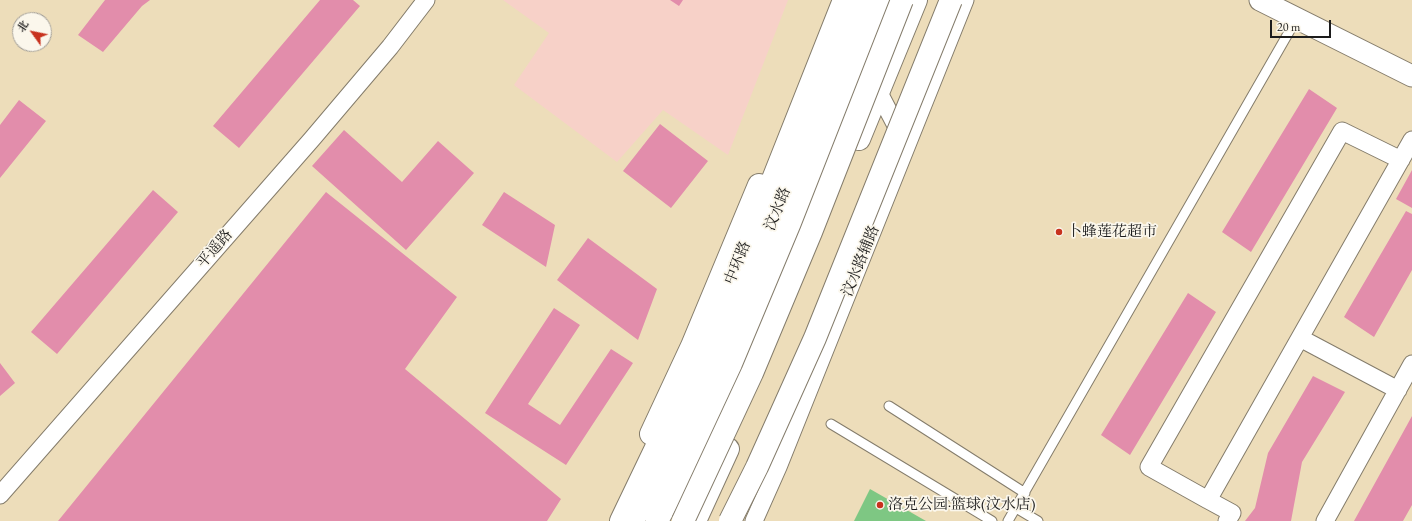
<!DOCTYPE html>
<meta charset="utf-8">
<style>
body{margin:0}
#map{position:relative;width:1412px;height:521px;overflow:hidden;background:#edddba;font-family:"EB Garamond","Noto Serif SC",serif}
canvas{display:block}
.north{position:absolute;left:12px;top:12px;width:40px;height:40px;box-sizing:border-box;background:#fbf7ec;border:1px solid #a29f99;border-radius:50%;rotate:303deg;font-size:11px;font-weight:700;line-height:16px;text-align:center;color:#1c1c1c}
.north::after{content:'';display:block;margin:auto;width:14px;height:18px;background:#c8321e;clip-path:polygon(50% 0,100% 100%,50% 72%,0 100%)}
.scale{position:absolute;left:1270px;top:20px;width:61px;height:18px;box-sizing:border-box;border:2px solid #1c1c1c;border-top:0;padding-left:5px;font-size:12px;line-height:14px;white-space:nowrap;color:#1c1c1c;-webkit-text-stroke:3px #fbf7ec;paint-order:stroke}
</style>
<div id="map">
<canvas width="1412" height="521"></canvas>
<div class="north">北</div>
<div class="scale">20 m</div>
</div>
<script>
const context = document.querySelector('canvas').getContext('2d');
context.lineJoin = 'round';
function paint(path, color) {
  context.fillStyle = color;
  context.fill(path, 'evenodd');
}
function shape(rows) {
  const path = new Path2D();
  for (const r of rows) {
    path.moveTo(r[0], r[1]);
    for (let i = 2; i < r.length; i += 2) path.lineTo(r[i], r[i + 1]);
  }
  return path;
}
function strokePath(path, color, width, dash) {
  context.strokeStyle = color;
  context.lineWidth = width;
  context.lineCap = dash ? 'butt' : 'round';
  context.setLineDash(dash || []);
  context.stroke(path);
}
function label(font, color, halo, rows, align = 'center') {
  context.font = font + ' "EB Garamond","Noto Serif SC",serif';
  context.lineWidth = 3.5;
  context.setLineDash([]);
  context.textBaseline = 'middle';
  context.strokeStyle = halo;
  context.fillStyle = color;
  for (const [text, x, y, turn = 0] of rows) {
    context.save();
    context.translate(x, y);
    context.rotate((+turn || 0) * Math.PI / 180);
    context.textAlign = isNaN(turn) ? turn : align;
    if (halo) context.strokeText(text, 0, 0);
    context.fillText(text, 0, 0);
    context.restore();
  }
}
paint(shape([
 [503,0,788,0,728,155,663,110,617,162,514,85,549,33]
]), '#f7d1c8');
paint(shape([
 [870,489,926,521,854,521]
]), '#7ec783');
paint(shape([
 [105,0,150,0,142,6,103,52,78,35],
 [320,0,353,0,360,6,239,148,213,126],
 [670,0,683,0,679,6],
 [1309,89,1337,108,1251,252,1222,232],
 [19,100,46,121,0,178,0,125],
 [660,124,708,161,671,208,623,171],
 [344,130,402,182,438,141,474,173,406,250,312,166],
 [1412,170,1412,208,1396,199],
 [153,190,178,212,57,354,31,332],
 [326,192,457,297,405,369,561,499,547,521,58,521],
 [504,192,555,225,546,267,482,225],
 [1406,211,1412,214,1412,270,1374,337,1344,317],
 [588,238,657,289,638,340,557,280],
 [1188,293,1216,312,1130,455,1101,435],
 [554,308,580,325,528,404,560,425,611,349,633,363,566,465,485,413],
 [0,363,15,383,0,396],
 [1313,376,1345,392,1302,462,1291,521,1245,521,1255,508,1268,453],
 [1412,416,1412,505,1403,521,1354,521]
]), '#e28dab');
const service = shape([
 [889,406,1025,493],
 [831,424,992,521],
 [1016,508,1038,521],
 [1008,521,1297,18]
]);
const minor = shape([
 [878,91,902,137],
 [1300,338,1398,390],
 [0,495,312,139,390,47,426,0],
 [1208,500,1149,467,1342,131,1401,160],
 [754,521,778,467,965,0],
 [1227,521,1232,513,1208,500,1412,140],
 [1325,521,1412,364]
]);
const tertiary = shape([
 [1260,0,1412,76]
]);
const primary = shape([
 [859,139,916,0],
 [651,434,692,346,759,185],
 [633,521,709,379,862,0],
 [657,521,723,399,883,0],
 [695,521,728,449]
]);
const trunk = shape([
 [621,521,702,352,760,212,844,0]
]);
strokePath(service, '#847c6b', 11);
strokePath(minor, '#847c6b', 19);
strokePath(tertiary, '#847c6b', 23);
strokePath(primary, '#847c6b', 24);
strokePath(trunk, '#847c6b', 24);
strokePath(service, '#fff', 9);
strokePath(minor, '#fff', 17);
strokePath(tertiary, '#fff', 21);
strokePath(primary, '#fff', 22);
strokePath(trunk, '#fff', 22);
const trunkBridge = shape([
 [683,521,752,373,811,232,902,0],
 [730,521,757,467,815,338,951,0]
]);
strokePath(trunkBridge, '#847c6b', 24, []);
strokePath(trunkBridge, '#fff', 22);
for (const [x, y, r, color] of [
 [1059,232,4,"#c8321e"],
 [880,505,4,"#c8321e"]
]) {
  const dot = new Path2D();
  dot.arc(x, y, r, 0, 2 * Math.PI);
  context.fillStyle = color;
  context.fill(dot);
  strokePath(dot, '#fbf7ec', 1.5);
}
label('15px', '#1c1c1c', '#fbf7ec', [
 ["汶水路",778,209,-68],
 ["平遥路",215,249,-49],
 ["汶水路辅路",861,261,-68],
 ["中环路",738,263,-68]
]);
label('15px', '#1c1c1c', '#fbf7ec', [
 ["卜蜂莲花超市",1067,232],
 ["洛克公园·篮球(汶水店)",888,505]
], 'left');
</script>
